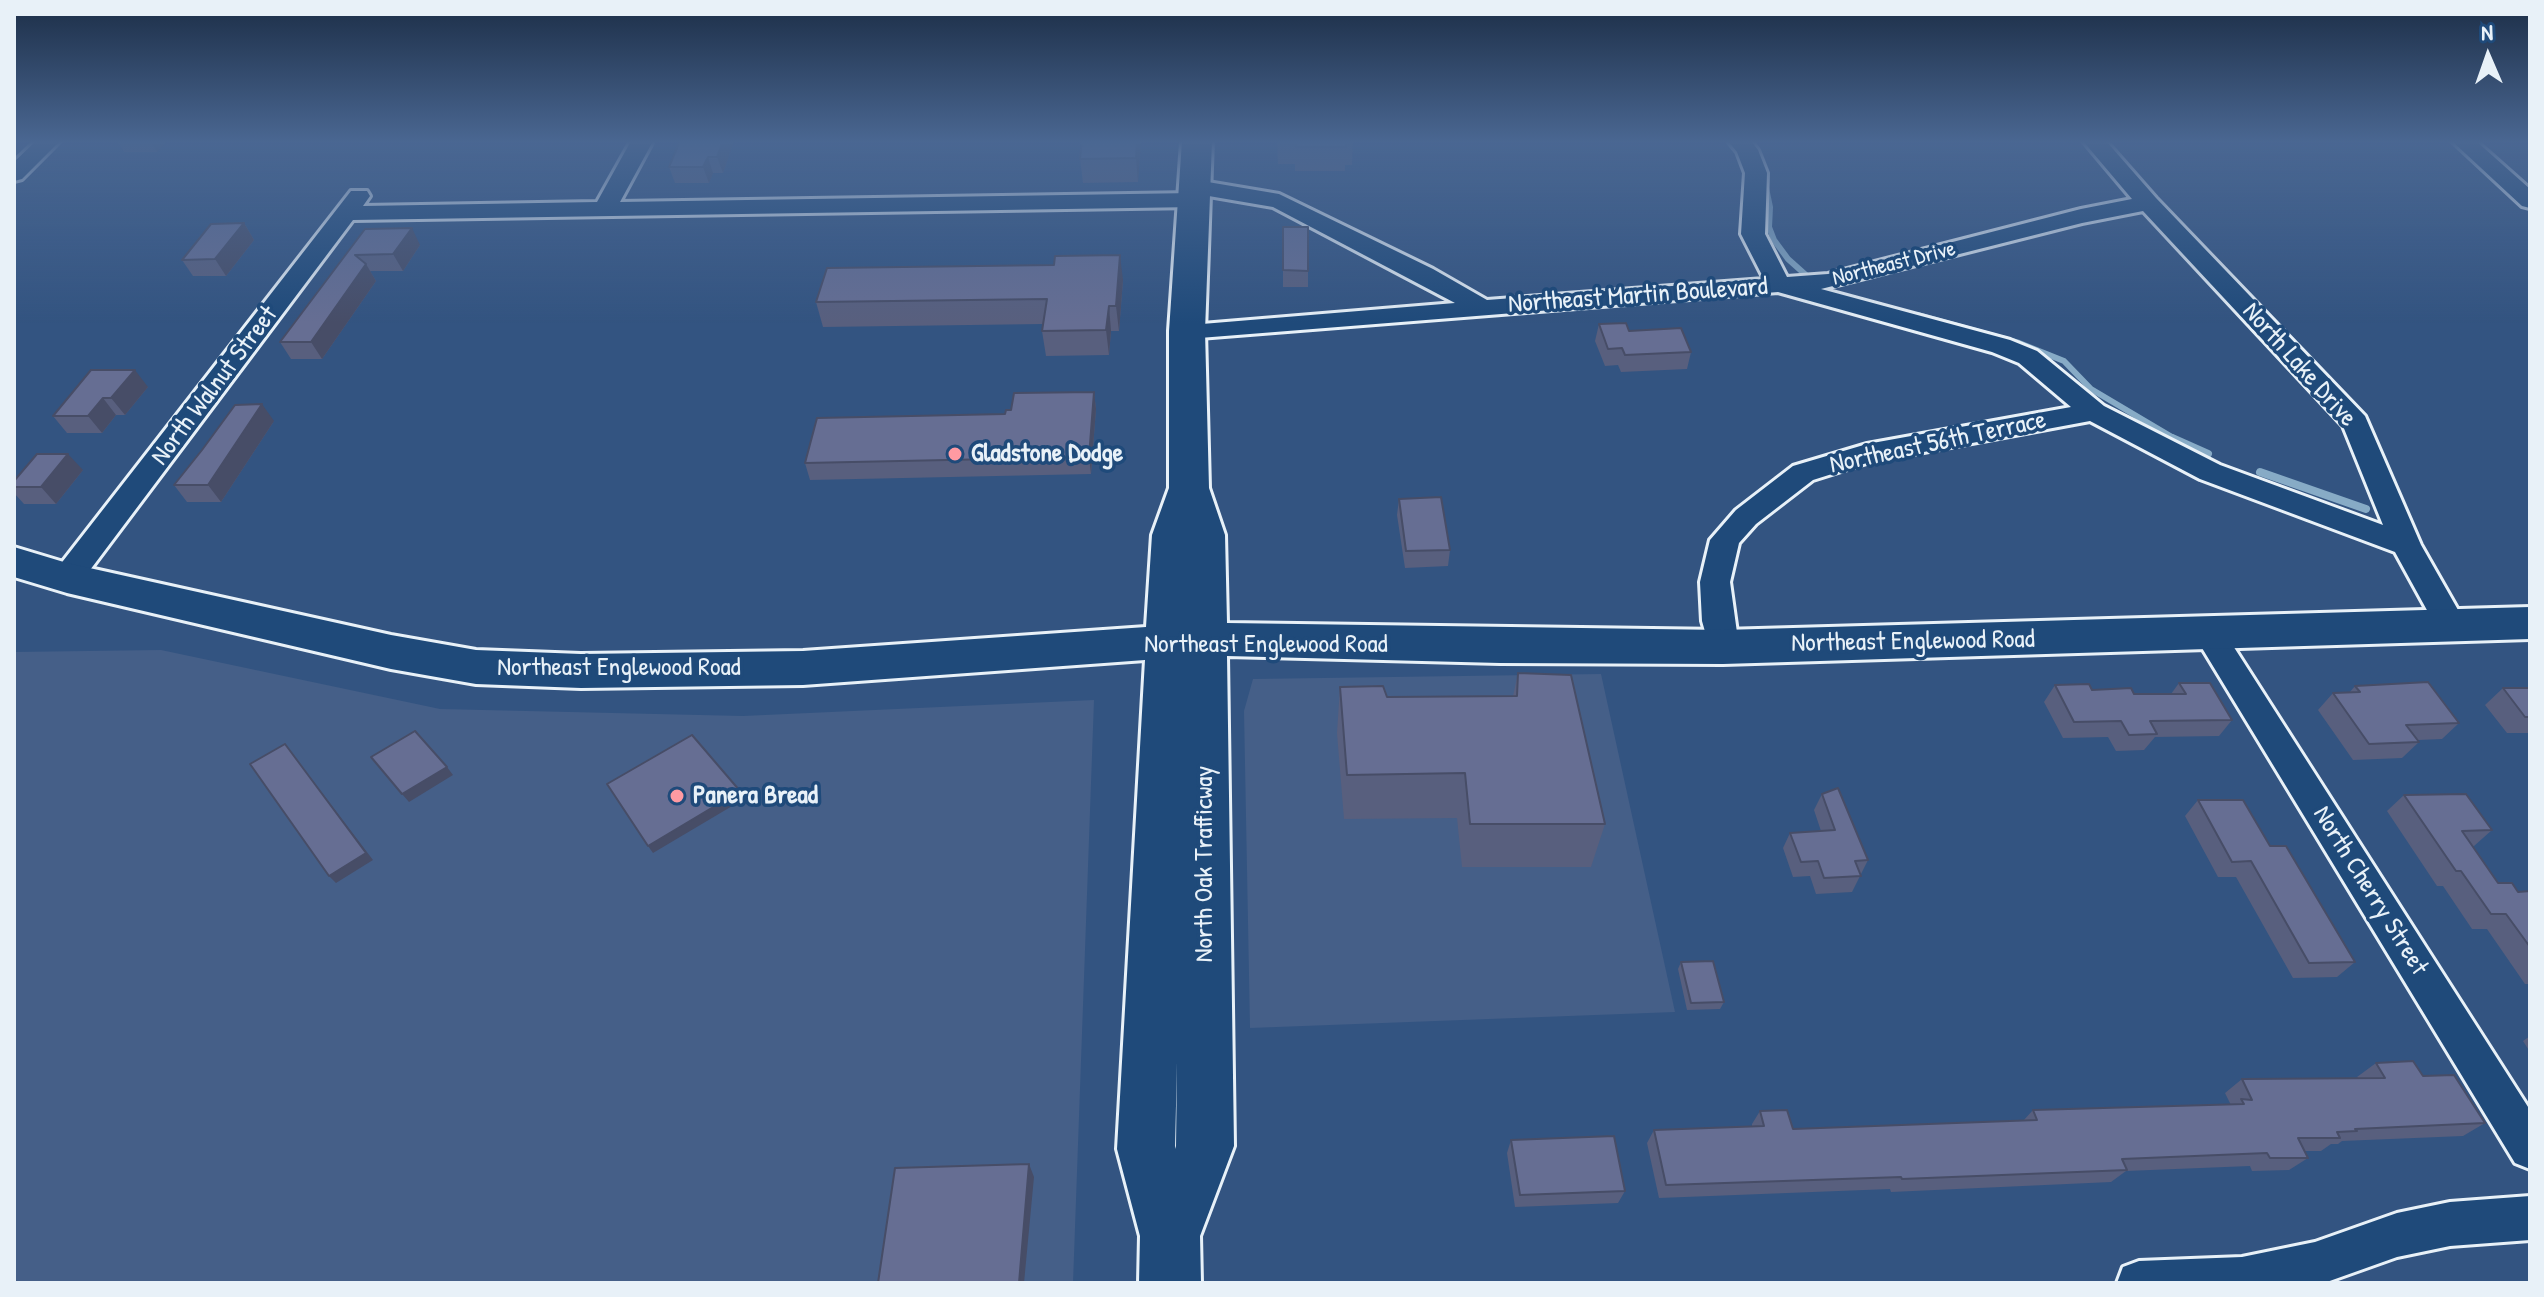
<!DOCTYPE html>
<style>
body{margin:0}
#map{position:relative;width:2544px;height:1297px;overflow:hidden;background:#335481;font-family:"Patrick Hand",sans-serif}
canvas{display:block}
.frame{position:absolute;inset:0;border:16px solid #e8f1f8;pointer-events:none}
.north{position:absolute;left:2448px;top:16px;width:80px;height:80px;-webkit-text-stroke:6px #1f4a7a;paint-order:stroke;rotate:358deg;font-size:22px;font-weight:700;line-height:32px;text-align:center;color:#e8f1f8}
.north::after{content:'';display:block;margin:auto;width:28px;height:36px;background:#e8f1f8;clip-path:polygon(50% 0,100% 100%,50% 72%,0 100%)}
</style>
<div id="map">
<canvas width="2544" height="1297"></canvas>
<div class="frame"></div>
<div class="north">N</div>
</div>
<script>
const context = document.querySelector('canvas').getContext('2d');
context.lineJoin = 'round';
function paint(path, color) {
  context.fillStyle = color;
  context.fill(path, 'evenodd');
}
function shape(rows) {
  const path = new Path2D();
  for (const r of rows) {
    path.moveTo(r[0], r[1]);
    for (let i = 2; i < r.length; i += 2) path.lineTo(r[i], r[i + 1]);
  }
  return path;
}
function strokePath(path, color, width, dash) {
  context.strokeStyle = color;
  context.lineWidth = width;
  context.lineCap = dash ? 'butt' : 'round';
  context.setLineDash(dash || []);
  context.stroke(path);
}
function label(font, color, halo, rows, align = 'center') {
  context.font = font + ' "Patrick Hand",sans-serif';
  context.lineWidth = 7;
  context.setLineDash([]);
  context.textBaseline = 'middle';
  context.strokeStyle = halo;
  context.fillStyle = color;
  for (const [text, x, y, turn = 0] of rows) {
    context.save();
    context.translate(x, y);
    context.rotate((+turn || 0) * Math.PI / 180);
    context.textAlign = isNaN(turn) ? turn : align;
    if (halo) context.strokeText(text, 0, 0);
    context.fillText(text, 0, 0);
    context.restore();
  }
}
paint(shape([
 [161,650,440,709,743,716,1094,700,1073,1283,14,1283,14,652],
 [1601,674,1675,1012,1250,1028,1244,711,1253,679]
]), '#455f88');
strokePath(shape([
 [1765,183,1770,207,1769,227,1774,240,1788,259,1807,276],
 [1917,315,2019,343,2064,361,2091,389,2177,440]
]), '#87abc6', 6);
strokePath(shape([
 [2172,438,2208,454],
 [2260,472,2366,509]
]), '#87abc6', 8);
const street = shape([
 [36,141,60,141,22,179,14,181,14,162,36,141],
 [631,141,653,141,620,202,1193,193,1185,187,1188,182,1196,180,1279,194,1433,269,1487,300,1764,279,1741,234,1745,173,1737,152,1728,141,1751,141,1758,150,1767,173,1765,234,1787,277,1828,274,2081,209,2132,199,2083,141,2106,141,2156,198,2365,416,2421,545,2466,624,2461,632,2450,636,2439,632,2395,552,2200,479,2090,421,1870,462,1813,480,1756,524,1739,543,1730,582,1739,647,1734,656,1723,659,1712,656,1702,621,1700,582,1710,540,1736,510,1793,466,1867,444,2071,407,2019,363,1992,352,1778,292,1187,339,1178,336,1174,331,1178,326,1455,303,1273,207,1203,195,1207,200,1203,205,1195,207,353,220,78,586,67,589,56,586,52,578,56,570,351,191,367,191,370,196,363,206,597,202,631,141],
 [2143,211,2343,426,2383,525,2220,465,2104,406,2037,351,2010,340,1821,289,2082,223,2143,211],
 [2452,141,2476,141,2530,189,2530,208,2522,206,2452,141],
 [2210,623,2221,627,2530,1110,2530,1169,2515,1163,2199,643,2194,635,2199,627,2210,623],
 [2530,1196,2530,1240,2450,1246,2397,1257,2324,1283,2117,1283,2123,1267,2139,1261,2242,1257,2315,1242,2397,1213,2450,1202,2530,1196]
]);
const secondary = shape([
 [1182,141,1212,141,1205,331,1209,488,1225,535,1227,623,1723,630,2530,607,2530,639,1723,664,1500,663,1227,656,1234,1146,1200,1236,1201,1283,1139,1283,1140,1236,1117,1149,1145,660,803,685,581,688,476,684,391,669,67,593,14,577,14,547,67,563,391,635,476,650,581,654,803,651,1146,627,1152,535,1169,488,1169,331,1182,141],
 [1177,1062,1176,1146,1175,1149,1177,1062]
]);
strokePath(street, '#e8f1f8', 6);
strokePath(secondary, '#e8f1f8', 6);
paint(street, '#1f4a7a');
paint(secondary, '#1f4a7a');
paint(shape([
 [117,141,167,141,157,152,124,152],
 [734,141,723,173,713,173,709,183,675,183,669,167],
 [1082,141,1141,141,1138,182,1083,183,1080,159],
 [1277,141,1353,141,1352,165,1345,165,1345,171,1295,171,1295,164,1278,164],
 [244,223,254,240,226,276,193,276,182,260],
 [1283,227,1308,271,1308,287,1283,287],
 [365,229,420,245,403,271,370,271,376,281,322,359,291,359,280,342],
 [1123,280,1119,331,1111,331,1109,355,1046,356,1042,331,1043,324,823,327,816,302],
 [1599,324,1629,331,1691,352,1687,369,1621,372,1618,365,1605,366,1595,341],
 [91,370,148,387,125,415,116,415,102,433,67,433,53,416],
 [1094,392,1096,409,1091,474,810,480,805,463,1005,414,1011,410],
 [274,421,221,502,187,502,174,485],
 [83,470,56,504,24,504,14,493,14,481],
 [1399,499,1450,550,1448,566,1405,568,1397,515],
 [1518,673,1605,824,1591,867,1462,867,1457,818,1344,819,1337,733,1340,687,1387,697,1513,696],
 [2179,683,2232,720,2219,736,2155,737,2144,750,2116,751,2108,737,2063,738,2044,702,2055,685,2134,694,2171,694],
 [2355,686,2459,723,2442,739,2418,740,2419,742,2402,758,2353,760,2318,710,2333,693,2349,693],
 [2530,686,2530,733,2507,733,2485,705,2503,688,2528,688],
 [1822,794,1868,860,1852,892,1816,894,1810,876,1793,877,1783,848,1790,833,1821,831,1814,810],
 [2404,795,2492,830,2474,846,2472,846,2498,883,2518,892,2530,891,2530,984,2525,984,2487,929,2472,929,2443,886,2437,886,2387,811],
 [2198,800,2270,846,2355,962,2337,977,2293,978,2236,877,2218,877,2185,816],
 [1681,962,1724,1002,1720,1009,1687,1010,1678,969],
 [2530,1036,2530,1052,2523,1041],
 [2376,1063,2423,1076,2485,1123,2463,1136,2342,1141,2338,1144,2331,1144,2321,1151,2305,1151,2308,1158,2289,1170,2252,1171,2250,1166,2126,1171,2111,1182,1891,1192,1890,1189,1659,1198,1647,1143,1654,1130,1752,1126,1752,1124,1760,1111,1793,1129,2023,1121,2033,1110,2231,1105,2225,1093,2242,1079,2358,1078,2357,1077],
 [1511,1140,1625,1191,1618,1203,1515,1207,1507,1153]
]), '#585f7e');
paint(shape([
 [151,141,167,141,157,152],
 [723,141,734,141,723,173,717,157],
 [1137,141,1141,141,1138,182,1136,158],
 [708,157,713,173,709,183,703,167],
 [244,223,254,240,226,276,215,259],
 [412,228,420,245,403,271,393,254],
 [1120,255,1123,280,1119,331,1116,306],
 [366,264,376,281,322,359,311,342],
 [1109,306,1111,331,1109,355,1106,330],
 [135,370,148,387,125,415,111,398],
 [1094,392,1096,409,1091,474,1089,457],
 [103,398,116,415,102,433,88,416],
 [262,404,274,421,221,502,208,485],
 [68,454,83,470,56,504,41,487],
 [285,744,373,860,336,883,329,876],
 [447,767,453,775,409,802,402,794],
 [740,791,744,799,653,853,648,846],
 [1029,1164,1034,1177,1024,1283,1019,1283]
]), '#474d67');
const building = shape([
 [680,141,723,141,717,157,708,157,703,167,669,167,680,141],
 [1082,141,1137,141,1136,158,1080,159,1082,141],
 [1295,141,1346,141,1346,147,1296,147,1295,141],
 [244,223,215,259,182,260,211,224,244,223],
 [1283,227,1308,227,1308,271,1283,270,1283,227],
 [412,228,393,254,355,255,366,264,311,342,280,342,365,229,412,228],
 [1120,255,1116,306,1109,306,1106,330,1042,331,1047,299,816,302,827,268,1054,265,1055,256,1120,255],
 [1626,323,1629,331,1681,328,1691,352,1625,355,1622,348,1608,349,1599,324,1626,323],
 [91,370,135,370,111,398,103,398,88,416,53,416,91,370],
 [1094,392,1089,457,805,463,817,418,1005,414,1006,410,1011,410,1014,393,1094,392],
 [262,404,208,485,174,485,202,450,235,405,262,404],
 [37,454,68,454,41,487,14,487,14,481,37,454],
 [1441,497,1450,550,1406,551,1399,499,1441,497],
 [1518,673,1571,675,1605,824,1470,824,1465,773,1347,775,1340,687,1383,686,1387,697,1517,696,1518,673],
 [2428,682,2459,723,2406,725,2419,742,2369,744,2333,693,2360,692,2355,686,2428,682],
 [2179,683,2210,683,2232,720,2150,721,2157,734,2129,735,2121,721,2074,722,2055,685,2089,684,2092,690,2131,688,2134,694,2186,694,2179,683],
 [2503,688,2530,688,2530,717,2525,717,2503,688],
 [415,731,447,767,402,794,371,757,415,731],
 [692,735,740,791,648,846,607,784,692,735],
 [285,744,366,853,329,876,250,764,285,744],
 [1838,788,1868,860,1855,861,1861,876,1824,878,1818,861,1801,862,1790,833,1835,830,1822,794,1838,788],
 [2466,794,2492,830,2462,831,2498,883,2512,883,2518,892,2530,891,2530,947,2506,914,2491,914,2461,871,2456,871,2404,795,2466,794],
 [2198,800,2243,800,2270,846,2286,846,2355,962,2309,963,2251,861,2232,862,2198,800],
 [1713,961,1724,1002,1691,1003,1681,962,1713,961],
 [2413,1061,2423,1076,2454,1075,2485,1123,2355,1129,2357,1131,2337,1132,2340,1138,2298,1138,2308,1158,2270,1158,2267,1153,2122,1159,2127,1170,1902,1179,1901,1177,1666,1185,1654,1130,1764,1126,1760,1111,1787,1110,1793,1129,2037,1120,2033,1110,2244,1104,2241,1099,2252,1100,2242,1079,2385,1078,2376,1063,2413,1061],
 [1614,1136,1625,1191,1520,1195,1511,1140,1614,1136],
 [1029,1164,1019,1283,878,1283,895,1168,1029,1164]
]);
paint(building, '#666e93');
strokePath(building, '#474d67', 2);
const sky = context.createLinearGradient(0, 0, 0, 323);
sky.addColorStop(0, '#1c2e47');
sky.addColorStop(0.44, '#4a6792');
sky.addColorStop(1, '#4a679200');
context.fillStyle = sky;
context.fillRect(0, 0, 2544, 323);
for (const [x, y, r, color] of [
 [955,454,8,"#ff9aa2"],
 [677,796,8,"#ff9aa2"]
]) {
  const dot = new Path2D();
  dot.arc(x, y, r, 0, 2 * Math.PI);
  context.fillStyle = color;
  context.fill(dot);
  strokePath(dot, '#1f4a7a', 3);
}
label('22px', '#e8f1f8', '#1f4a7a', [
 ["Northeast Drive",1894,264,-14]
]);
label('26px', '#e8f1f8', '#1f4a7a', [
 ["Northeast Martin Boulevard",1638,296,-4],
 ["North Lake Drive",2299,365,48],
 ["North Walnut Street",215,386,-53],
 ["Northeast 56th Terrace",1938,443,-12],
 ["Northeast Englewood Road",1913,642,-1],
 ["Northeast Englewood Road",1266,645],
 ["Northeast Englewood Road",619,668],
 ["North Oak Trafficway",1205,864,-90],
 ["North Cherry Street",2370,891,58]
]);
label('bold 26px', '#e8f1f8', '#1f4a7a', [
 ["Gladstone Dodge",971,454],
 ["Panera Bread",693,796]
], 'left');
</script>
